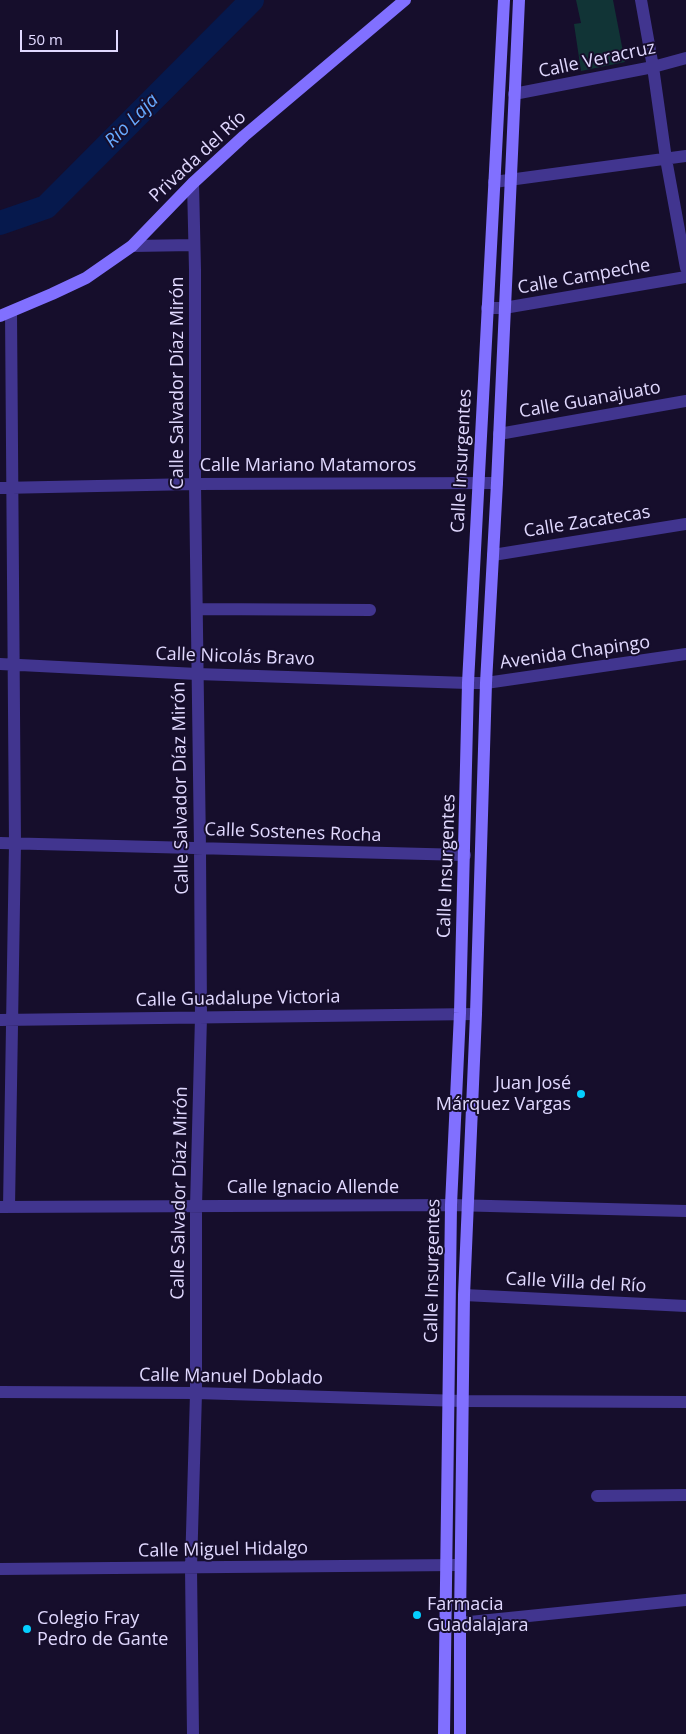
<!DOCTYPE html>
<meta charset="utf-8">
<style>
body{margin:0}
#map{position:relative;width:686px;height:1734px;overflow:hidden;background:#160e2c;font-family:"Open Sans",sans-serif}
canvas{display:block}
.scale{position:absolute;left:20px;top:30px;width:98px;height:22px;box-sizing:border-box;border:2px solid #e1d9ff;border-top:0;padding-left:6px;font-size:15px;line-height:18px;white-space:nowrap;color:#e1d9ff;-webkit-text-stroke:4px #160e2c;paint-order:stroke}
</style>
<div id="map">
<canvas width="686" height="1734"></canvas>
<div class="scale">50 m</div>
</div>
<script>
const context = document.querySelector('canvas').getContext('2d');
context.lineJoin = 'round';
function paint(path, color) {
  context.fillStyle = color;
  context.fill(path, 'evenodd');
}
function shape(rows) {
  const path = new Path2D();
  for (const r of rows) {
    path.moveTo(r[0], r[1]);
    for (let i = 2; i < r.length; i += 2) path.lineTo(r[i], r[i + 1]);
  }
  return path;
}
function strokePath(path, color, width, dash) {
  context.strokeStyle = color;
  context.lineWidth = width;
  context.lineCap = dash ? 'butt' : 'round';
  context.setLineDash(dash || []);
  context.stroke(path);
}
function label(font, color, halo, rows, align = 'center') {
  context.font = font + ' "Open Sans",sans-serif';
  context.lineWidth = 4;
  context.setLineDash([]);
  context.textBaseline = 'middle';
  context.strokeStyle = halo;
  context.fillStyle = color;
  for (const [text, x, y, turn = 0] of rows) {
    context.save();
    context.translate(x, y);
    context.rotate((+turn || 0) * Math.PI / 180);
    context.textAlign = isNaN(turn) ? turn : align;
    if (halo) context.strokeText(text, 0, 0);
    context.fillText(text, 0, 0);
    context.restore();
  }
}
paint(shape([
 [576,0,613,0,625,62,581,71,574,24,581,23]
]), '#113436');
strokePath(shape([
 [0,223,46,207,252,0]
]), '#06194d', 24);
strokePath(shape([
 [641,0,653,67,666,159,686,268],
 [514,94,653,67,686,58],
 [494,182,686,156],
 [193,183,195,270,195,484,200,848,201,1017,196,1206,196,1393,191,1568,193,1734],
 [132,246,194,245],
 [487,308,504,308,686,277],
 [499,434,686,401],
 [0,488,195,484,497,483],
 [493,555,686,524],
 [198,609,370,610],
 [0,664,197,674,468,683],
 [0,843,465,855],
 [0,1020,476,1014],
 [0,1207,451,1205,686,1211],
 [9,1207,15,844,11,312],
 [464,1295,686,1306],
 [0,1392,196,1393,462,1401,686,1402],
 [597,1496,686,1495],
 [0,1569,457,1565],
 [460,1623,686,1600]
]), '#41358f', 12);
strokePath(shape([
 [468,683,486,683,686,654]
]), '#41358f', 12);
strokePath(shape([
 [0,316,52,294,86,278,132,246,193,183,244,136,405,0],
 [444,1734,451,1205,460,1013,468,683,504,0],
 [460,1734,460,1623,464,1295,476,1014,486,683,497,483,519,0]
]), '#8170ff', 12);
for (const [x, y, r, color] of [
 [581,1094,5,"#05cfff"],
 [417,1615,5,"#05cfff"],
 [27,1629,5,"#05cfff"]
]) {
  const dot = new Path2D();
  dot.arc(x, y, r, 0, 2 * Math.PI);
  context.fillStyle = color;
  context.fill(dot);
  strokePath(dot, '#160e2c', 2);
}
label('18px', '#e1d9ff', '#160e2c', [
 ["Calle Veracruz",597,60,-12],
 ["Privada del Río",198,157,-43],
 ["Calle Campeche",584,277,-10],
 ["Calle Salvador Díaz Mirón",178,383,-90],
 ["Calle Guanajuato",590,400,-10],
 ["Calle Insurgentes",462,461,-87],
 ["Calle Mariano Matamoros",308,466],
 ["Calle Zacatecas",587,522,-9],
 ["Avenida Chapingo",575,653,-8],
 ["Calle Nicolás Bravo",235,657,2],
 ["Calle Salvador Díaz Mirón",181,788,-91],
 ["Calle Sostenes Rocha",293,833,2],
 ["Calle Insurgentes",447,866,-88],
 ["Calle Guadalupe Victoria",238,999,-1],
 ["Calle Ignacio Allende",313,1188],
 ["Calle Salvador Díaz Mirón",180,1193,-89],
 ["Calle Insurgentes",433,1271,-89],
 ["Calle Villa del Río",576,1283,3],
 ["Calle Manuel Doblado",231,1377,1],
 ["Calle Miguel Hidalgo",223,1550,-1]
]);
label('18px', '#e1d9ff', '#160e2c', [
 ["Juan José",571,1084,"right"],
 ["Márquez Vargas",571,1105,"right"],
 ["Farmacia",427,1605],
 ["Guadalajara",427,1626],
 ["Colegio Fray",37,1619],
 ["Pedro de Gante",37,1640]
], 'left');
label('italic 19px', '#67aaff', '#160e2c', [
 ["Rio Laja",132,121,-45]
]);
</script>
